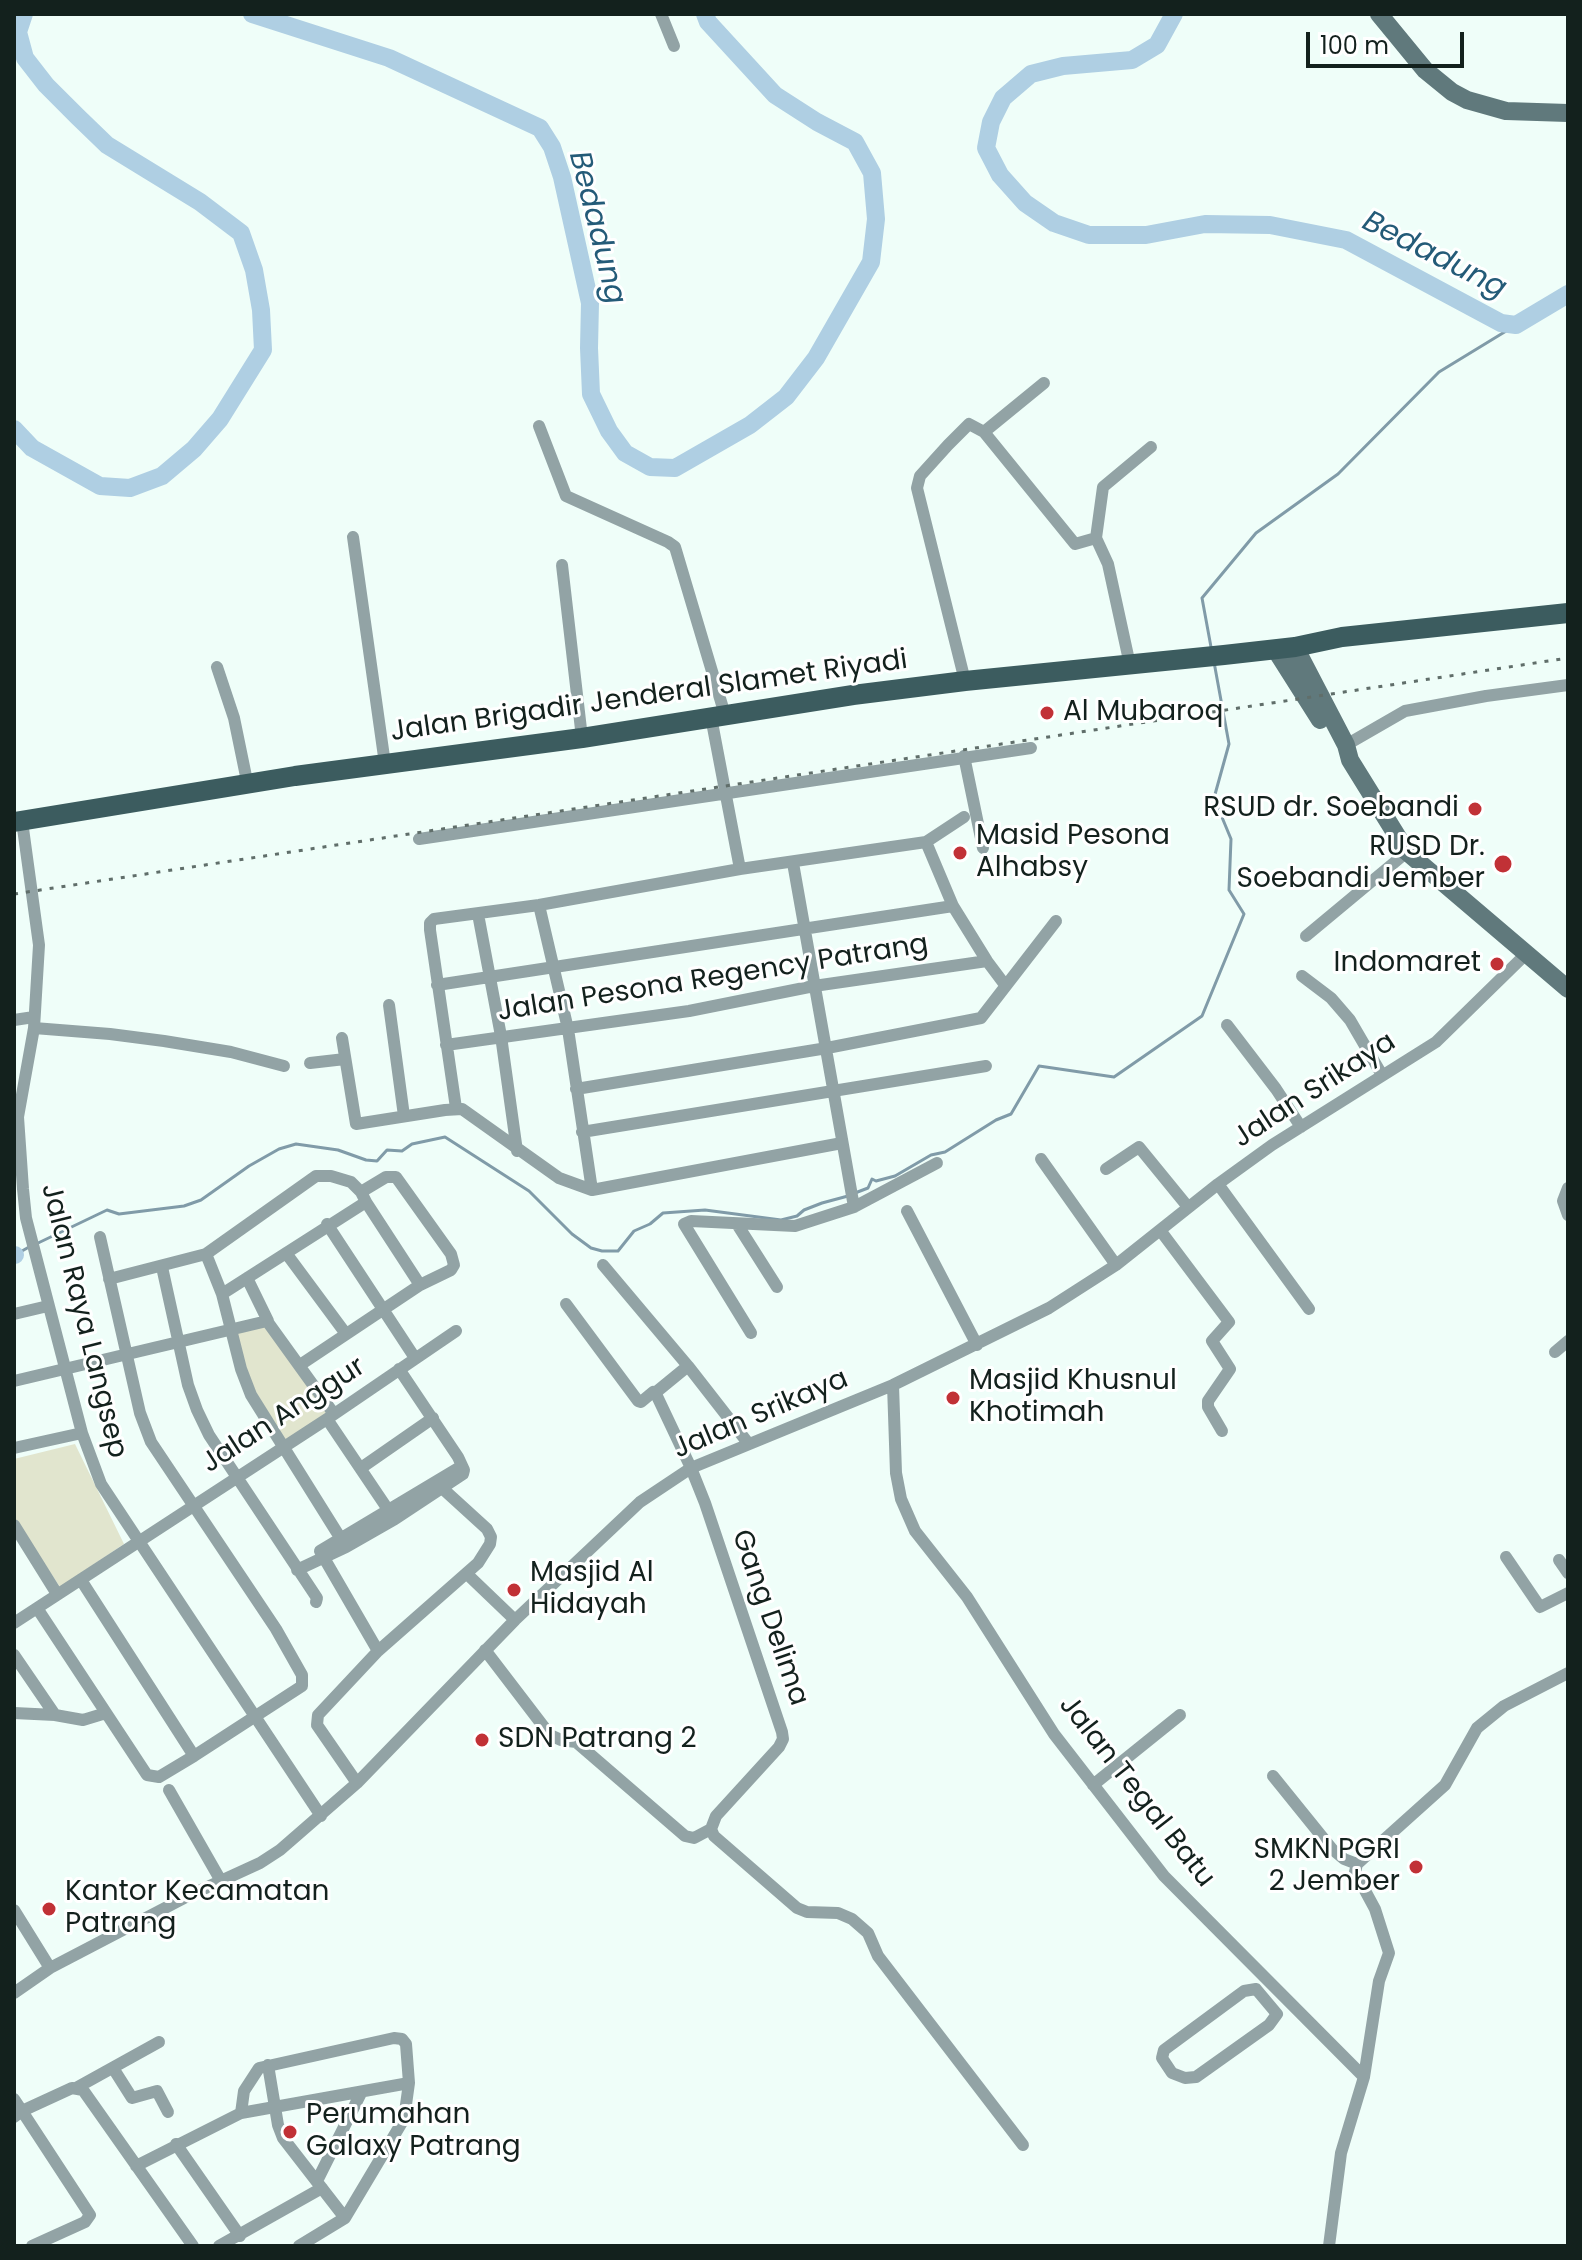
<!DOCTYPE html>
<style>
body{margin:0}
#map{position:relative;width:1582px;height:2260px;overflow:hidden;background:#effef9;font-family:Poppins,sans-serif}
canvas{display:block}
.frame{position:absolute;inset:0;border:16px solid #13211d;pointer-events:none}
.scale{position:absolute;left:1306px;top:32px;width:158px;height:36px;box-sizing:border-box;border:4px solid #13211d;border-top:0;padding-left:10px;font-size:24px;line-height:28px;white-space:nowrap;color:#13211d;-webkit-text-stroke:6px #fff;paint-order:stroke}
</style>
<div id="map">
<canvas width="1582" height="2260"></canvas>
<div class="frame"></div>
<div class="scale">100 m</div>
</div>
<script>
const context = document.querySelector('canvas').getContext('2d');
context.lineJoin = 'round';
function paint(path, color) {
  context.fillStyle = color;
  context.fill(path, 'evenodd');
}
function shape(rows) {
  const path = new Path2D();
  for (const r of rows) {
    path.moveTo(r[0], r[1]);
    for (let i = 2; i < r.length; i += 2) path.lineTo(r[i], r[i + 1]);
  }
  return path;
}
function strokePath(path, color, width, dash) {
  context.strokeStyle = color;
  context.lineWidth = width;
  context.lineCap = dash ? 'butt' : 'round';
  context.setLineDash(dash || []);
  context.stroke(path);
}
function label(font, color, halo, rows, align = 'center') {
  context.font = font + ' Poppins,sans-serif';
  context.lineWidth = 6;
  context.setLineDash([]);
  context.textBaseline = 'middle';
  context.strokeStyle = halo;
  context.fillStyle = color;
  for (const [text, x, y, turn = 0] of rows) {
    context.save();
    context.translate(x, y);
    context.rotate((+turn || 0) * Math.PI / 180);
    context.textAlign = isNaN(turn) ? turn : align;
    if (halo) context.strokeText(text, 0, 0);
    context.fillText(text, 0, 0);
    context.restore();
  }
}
paint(shape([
 [269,1322,333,1413,282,1447,251,1394,231,1329],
 [75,1444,124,1544,60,1587,14,1518,14,1459]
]), '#e1e5ce');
strokePath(shape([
 [1211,647,1202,598,1256,533,1338,474,1439,372,1516,325],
 [855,1193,868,1188,872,1179,876,1181,895,1176,931,1155,945,1152,996,1120,1011,1114,1039,1066,1114,1077,1202,1016,1244,914,1229,890,1231,839,1214,798,1229,744,1214,662],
 [36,1244,107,1210,119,1214,184,1206,201,1200,249,1166,279,1149,296,1144,338,1150,366,1160,377,1161,387,1150,402,1151,412,1144,445,1137,529,1191,572,1234,591,1248,602,1251,618,1251,634,1231,650,1224,663,1213,705,1210,781,1220,797,1216,804,1210,822,1203,848,1196],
 [15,1255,29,1247]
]), '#809ba8', 3);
strokePath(shape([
 [252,14,389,58,540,128,552,147,562,177,590,303,589,348,591,394,609,431,625,453,650,467,675,468,750,425,786,397,816,358,871,262,876,219,872,173,855,142,817,122,775,95,708,22,705,14],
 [1174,14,1157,45,1132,60,1063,66,1031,74,1003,98,991,122,986,148,1000,175,1025,203,1054,223,1089,235,1146,235,1205,224,1270,225,1346,240,1501,323,1516,325,1568,294],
 [14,429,32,448,100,486,130,488,162,476,194,449,220,419,263,350,261,310,254,270,241,233,200,202,107,145,78,117,46,85,25,58,18,32,24,14],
 [14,1255,15,1255]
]), '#afcfe3', 18);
strokePath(shape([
 [661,14,674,46],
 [539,426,566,496,668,542,675,547,725,715],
 [984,432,1044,383],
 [353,537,385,764],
 [562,565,582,738],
 [1130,665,1108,564,1096,538,1103,487,1151,447],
 [217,667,234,718,248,786],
 [965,681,917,488,920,476,948,445,969,424,984,432,1075,544,1096,538],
 [711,717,740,869],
 [1346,745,1405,711,1486,696,1568,685],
 [964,756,983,848],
 [22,821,39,945,34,1028,18,1117,23,1189,26,1218,82,1433,101,1484,321,1816],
 [419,839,1031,748],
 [926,842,953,906,987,961,1005,985],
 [793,863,854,1207],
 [539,905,568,1029,592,1190,842,1143],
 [478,914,501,1036,517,1151],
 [1306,936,1407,852],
 [1302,976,1331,998,1350,1020,1382,1075],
 [437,985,953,906],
 [389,1005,404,1116],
 [14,1020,34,1017],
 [1227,1025,1276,1089,1301,1127],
 [34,1028,110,1034,164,1041,231,1052,284,1066],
 [342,1038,356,1124,445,1110,462,1109,559,1178,592,1190],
 [446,1045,689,1011,814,986,987,961],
 [310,1063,345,1059],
 [576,1089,827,1048,981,1018,1056,921],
 [456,1108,430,930,430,923,434,919,539,905,740,869,926,842,964,817],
 [582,1132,986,1066],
 [1041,1159,1116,1265],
 [1106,1169,1139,1147,1188,1207],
 [1218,1184,1309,1309],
 [1568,1188,1563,1201,1568,1215],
 [907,1211,977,1345],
 [327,1224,415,1358],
 [737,1224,777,1287],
 [1160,1230,1229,1322,1212,1341,1230,1369,1208,1401,1208,1407,1222,1431],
 [286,1253,346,1334],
 [206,1254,222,1294,241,1369,251,1395,346,1547],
 [603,1265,688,1366,748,1443],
 [162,1267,188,1385,197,1410,209,1435,317,1598,316,1602],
 [247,1278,268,1321],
 [109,1279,206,1254,316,1176,331,1176,351,1182,361,1192,366,1202],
 [222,1294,366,1202,420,1285],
 [566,1304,638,1401,641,1402,653,1392,656,1394,691,1468,705,1503,782,1732,783,1739,779,1747,716,1816,711,1829,714,1836,797,1908,807,1912,838,1913,852,1919,868,1933,878,1956,1023,2145],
 [14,1314,48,1306],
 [751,1333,684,1224,691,1221,795,1226,854,1207,937,1163],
 [1555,1352,1568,1341],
 [300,1365,420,1285,451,1270,454,1265,451,1254,396,1177,386,1177,361,1192],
 [14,1381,267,1321,334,1414],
 [893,1385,896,1473,901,1499,915,1531,967,1597,1054,1734,1164,1876,1364,2077],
 [655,1393,688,1366],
 [327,1419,393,1517],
 [14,1448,82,1433],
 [361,1468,433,1418],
 [14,1525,57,1594],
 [1506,1557,1540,1607,1568,1593],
 [1559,1560,1568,1573],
 [297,1570,346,1547,395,1519,463,1474,464,1470,458,1457,399,1369],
 [467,1574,515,1620],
 [81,1580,194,1756,302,1686,302,1675,276,1629,151,1442,140,1413,100,1237],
 [37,1608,147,1775,159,1777,194,1756],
 [14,1623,327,1419,456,1331],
 [485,1650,550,1735,561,1740,576,1742,685,1836,694,1838,711,1829],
 [378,1651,320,1551,462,1466],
 [14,1655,55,1715],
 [14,1713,55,1715,83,1720,106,1713],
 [1273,1776,1332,1849,1344,1859,1357,1864],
 [357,1783,317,1725,318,1715,378,1651,478,1563,490,1544,491,1537,487,1529,442,1488],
 [1093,1785,1180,1715],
 [169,1790,221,1881],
 [1357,1864,1445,1785,1477,1728,1504,1706,1568,1673],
 [14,1910,50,1968],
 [1256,1989,1277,2014,1269,2025,1196,2077,1185,2078,1172,2073,1162,2058,1164,2050,1244,1991,1256,1989],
 [14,1993,50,1968,188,1896,260,1863,280,1850,357,1783,515,1620,640,1502,691,1468,893,1385,1049,1308,1116,1265,1218,1184,1272,1145,1436,1042,1526,954],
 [268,2065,278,2125,283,2138,345,2218],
 [113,2068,132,2098,157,2091,168,2112],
 [76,2088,159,2042],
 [14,2099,22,2111,72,2088,83,2090,193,2246],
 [14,2117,22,2111,90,2215,85,2222,32,2246],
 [176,2144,240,2236],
 [136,2166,241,2113,409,2083,406,2044,402,2039,394,2038,259,2068,244,2091,241,2113],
 [317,2181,361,2093],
 [219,2246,322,2188],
 [299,2246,345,2218,404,2119,409,2083],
 [1329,2246,1341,2153,1364,2077,1379,1981,1389,1953,1375,1909,1355,1872,1357,1864]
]), '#92a3a5', 12);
strokePath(shape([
 [1379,14,1425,70,1452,92,1467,100,1506,111,1568,113],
 [1295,647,1346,745,1350,760,1407,852,1568,989],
 [1275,649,1320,720]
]), '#60797c', 18);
strokePath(shape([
 [14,822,295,776,582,738,853,695,965,681,1224,655,1295,647,1342,637,1568,613]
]), '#3c5c5f', 20);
strokePath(shape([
 [14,894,1568,658]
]), '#606e6a', 3, [4, 8]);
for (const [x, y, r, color] of [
 [1047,713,8,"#c13136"],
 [1475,809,8,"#c13136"],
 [960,853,8,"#c13136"],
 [1503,864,10,"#c13136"],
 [1497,964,8,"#c13136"],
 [953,1398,8,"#c13136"],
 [514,1590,8,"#c13136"],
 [482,1740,8,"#c13136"],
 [1416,1867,8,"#c13136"],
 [49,1909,8,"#c13136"],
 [290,2132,8,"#c13136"]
]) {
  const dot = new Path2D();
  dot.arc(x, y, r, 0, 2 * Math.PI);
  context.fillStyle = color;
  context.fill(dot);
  strokePath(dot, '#fff', 3);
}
label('28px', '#13211d', '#fff', [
 ["Jalan Brigadir Jenderal Slamet Riyadi",649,697,-8],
 ["Jalan Pesona Regency Patrang",713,979,-9],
 ["Jalan Srikaya",1315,1091,-33],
 ["Jalan Raya Langsep",83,1321,76],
 ["Jalan Srikaya",761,1415,-23],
 ["Jalan Anggur",284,1416,-33],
 ["Gang Delima",769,1618,71],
 ["Jalan Tegal Batu",1136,1792,52]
]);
label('28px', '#13211d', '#fff', [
 ["Al Mubaroq",1063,713],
 ["RSUD dr. Soebandi",1459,809,"right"],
 ["Masid Pesona",976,837],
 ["Alhabsy",976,869],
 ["RUSD Dr.",1485,848,"right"],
 ["Soebandi Jember",1485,880,"right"],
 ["Indomaret",1481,964,"right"],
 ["Masjid Khusnul",969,1382],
 ["Khotimah",969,1414],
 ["Masjid Al",530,1574],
 ["Hidayah",530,1606],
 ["SDN Patrang 2",498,1740],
 ["SMKN PGRI",1400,1851,"right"],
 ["2 Jember",1400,1883,"right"],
 ["Kantor Kecamatan",65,1893],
 ["Patrang",65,1925],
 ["Perumahan",306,2116],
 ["Galaxy Patrang",306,2148]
], 'left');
label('italic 30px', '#245b78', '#fff', [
 ["Bedadung",596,228,76],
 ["Bedadung",1434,256,27]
]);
</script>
